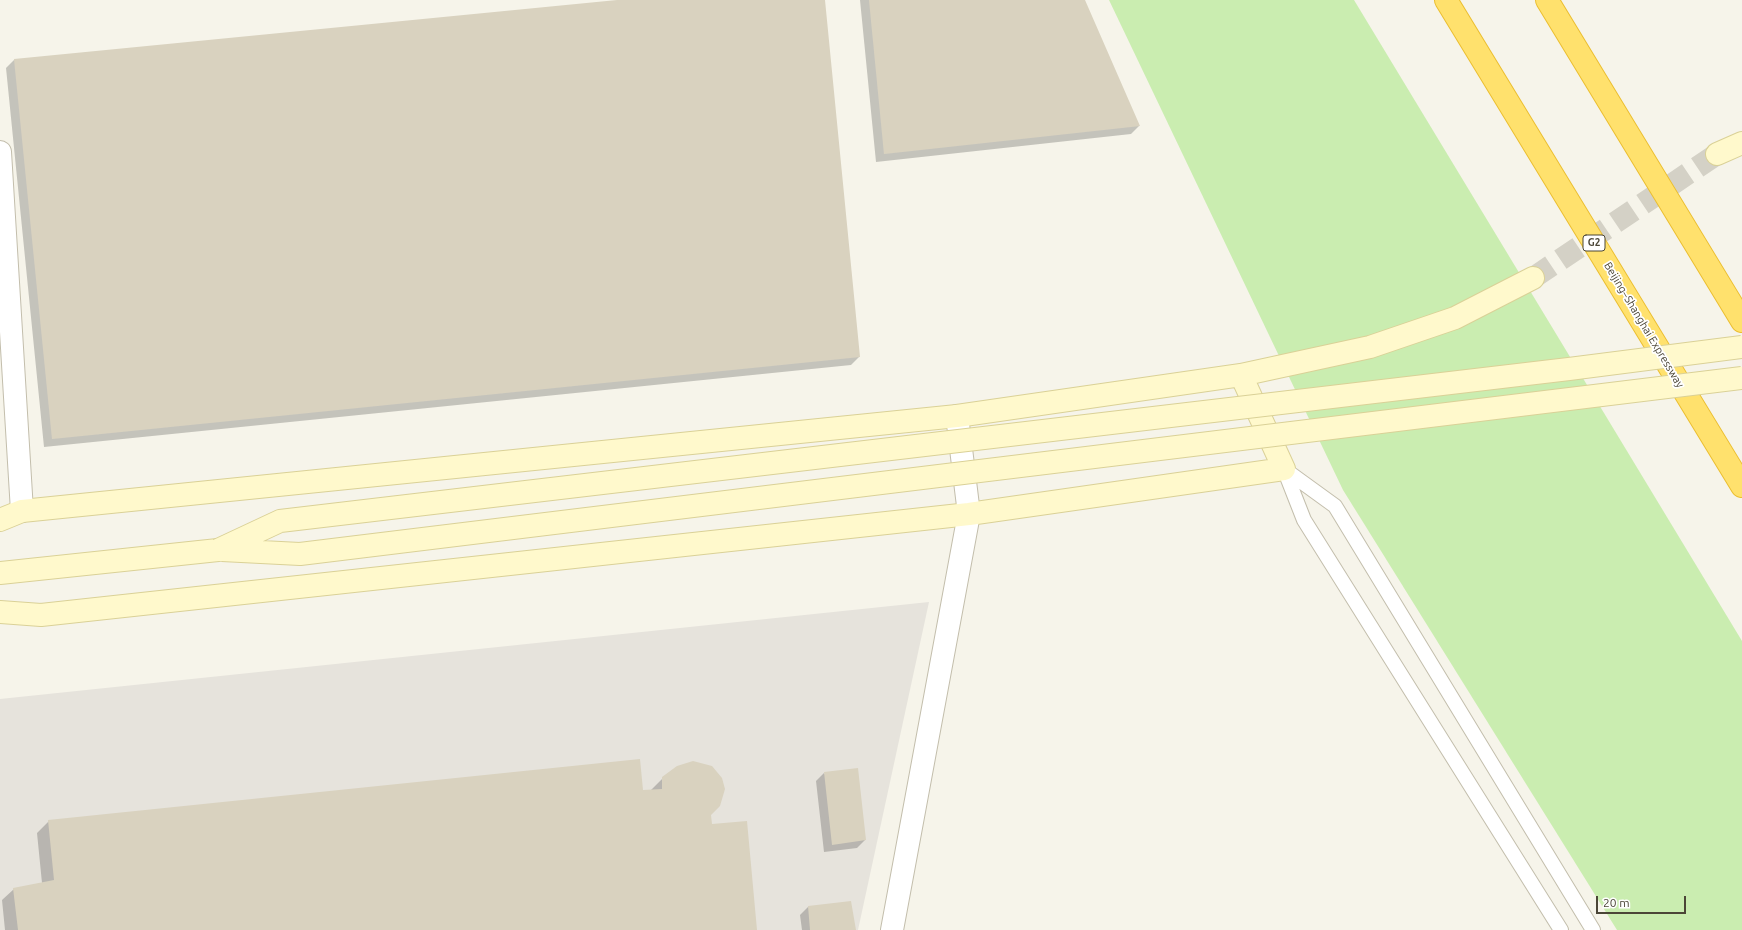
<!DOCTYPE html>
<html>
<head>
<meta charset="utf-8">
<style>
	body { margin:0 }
	#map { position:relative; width:1742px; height:930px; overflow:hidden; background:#f6f4ea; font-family:Ubuntu,sans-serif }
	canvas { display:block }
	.scale { position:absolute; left:1596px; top:896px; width:90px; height:18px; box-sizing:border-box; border:2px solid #4b4637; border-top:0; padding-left:5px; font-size:12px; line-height:14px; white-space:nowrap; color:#4b4637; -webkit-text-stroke:3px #fff; paint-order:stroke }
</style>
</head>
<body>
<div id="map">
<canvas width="1742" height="930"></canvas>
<div class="scale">20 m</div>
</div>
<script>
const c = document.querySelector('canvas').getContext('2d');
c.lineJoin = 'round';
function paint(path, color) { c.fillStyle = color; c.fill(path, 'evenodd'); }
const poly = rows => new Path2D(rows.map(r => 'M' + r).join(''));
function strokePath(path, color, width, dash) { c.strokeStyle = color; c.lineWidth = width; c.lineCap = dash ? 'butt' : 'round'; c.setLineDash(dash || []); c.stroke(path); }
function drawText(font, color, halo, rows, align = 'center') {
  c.font = font + ' Ubuntu,sans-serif'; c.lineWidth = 3.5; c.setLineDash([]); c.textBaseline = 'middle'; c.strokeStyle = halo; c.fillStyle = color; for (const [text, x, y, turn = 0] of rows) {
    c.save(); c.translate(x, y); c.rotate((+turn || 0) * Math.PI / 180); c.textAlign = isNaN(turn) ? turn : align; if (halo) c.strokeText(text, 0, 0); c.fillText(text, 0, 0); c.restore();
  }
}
const industrial = poly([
	[929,602,858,930,0,930,0,699]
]);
const green = poly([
	[1109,0,1354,0,1742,641,1742,930,1617,930,1343,490]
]);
const shadow = poly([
	[627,0,824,0,859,357,851,365,44,447,6,68,14,60],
	[860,0,1084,0,1139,126,1131,134,876,162],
	[824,773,865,840,857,848,824,852,816,781],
	[663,778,711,825,756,930,5,930,2,900,14,889,42,883,37,833,49,821,642,791,651,790],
	[850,902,855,930,802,930,800,915,808,907]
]);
const building = poly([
	[617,0,825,0,860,357,52,439,14,59],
	[869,0,1085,0,1140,126,884,154],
	[640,759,643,790,662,789,662,777,677,766,693,761,712,766,722,778,725,789,720,806,711,815,712,824,747,821,757,930,18,930,13,888,54,880,48,820],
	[858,768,866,840,832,845,824,772],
	[851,901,856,930,810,930,808,906]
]);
const secondaryTunnel = poly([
	[1533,278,1717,154]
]);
const lane = poly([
	[1284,469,1335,506,1593,930],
	[1284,469,1304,520,1561,930]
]);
const street = poly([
	[0,152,22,511],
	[892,930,969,514,957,416]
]);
const secondary = poly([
	[1717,154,1742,143],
	[0,520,22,511,957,416,1241,375,1370,347,1455,318,1533,278],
	[0,573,218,550],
	[0,612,41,615,969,514,1284,469,1241,375]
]);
const highway = poly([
	[1446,0,1742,486],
	[1547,0,1742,321]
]);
const secondaryBridge = poly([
	[218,550,280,521,1569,369,1742,347],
	[222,550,300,554,1742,378]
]);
const shields = [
	[1594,243,22]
];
const shieldNames = [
	["G2",1594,243]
];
const streetNames = [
	["Beijing–Shanghai Expressway",1644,325,59]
];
paint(industrial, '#e6e3dc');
paint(green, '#caedb0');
paint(shadow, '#0003');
paint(building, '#d9d2bf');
strokePath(secondaryTunnel, '#d4d1c6', 22, [22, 11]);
strokePath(lane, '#c3beac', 16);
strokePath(street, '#c3beac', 24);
strokePath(secondary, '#dad197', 24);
strokePath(highway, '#ebbe30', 24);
strokePath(lane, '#fff', 14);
strokePath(street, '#fff', 22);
strokePath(secondary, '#fff9cc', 22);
strokePath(highway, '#ffe16d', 22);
strokePath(secondaryBridge, '#dad197', 24, []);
strokePath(secondaryBridge, '#fff9cc', 22);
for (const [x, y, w] of shields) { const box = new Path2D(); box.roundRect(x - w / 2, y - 8, w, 16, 3); c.fillStyle = '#fff'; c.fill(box); strokePath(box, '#4b4637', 1); }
drawText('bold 10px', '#4b4637', null, shieldNames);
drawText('11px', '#4b4637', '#fff', streetNames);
</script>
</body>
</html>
